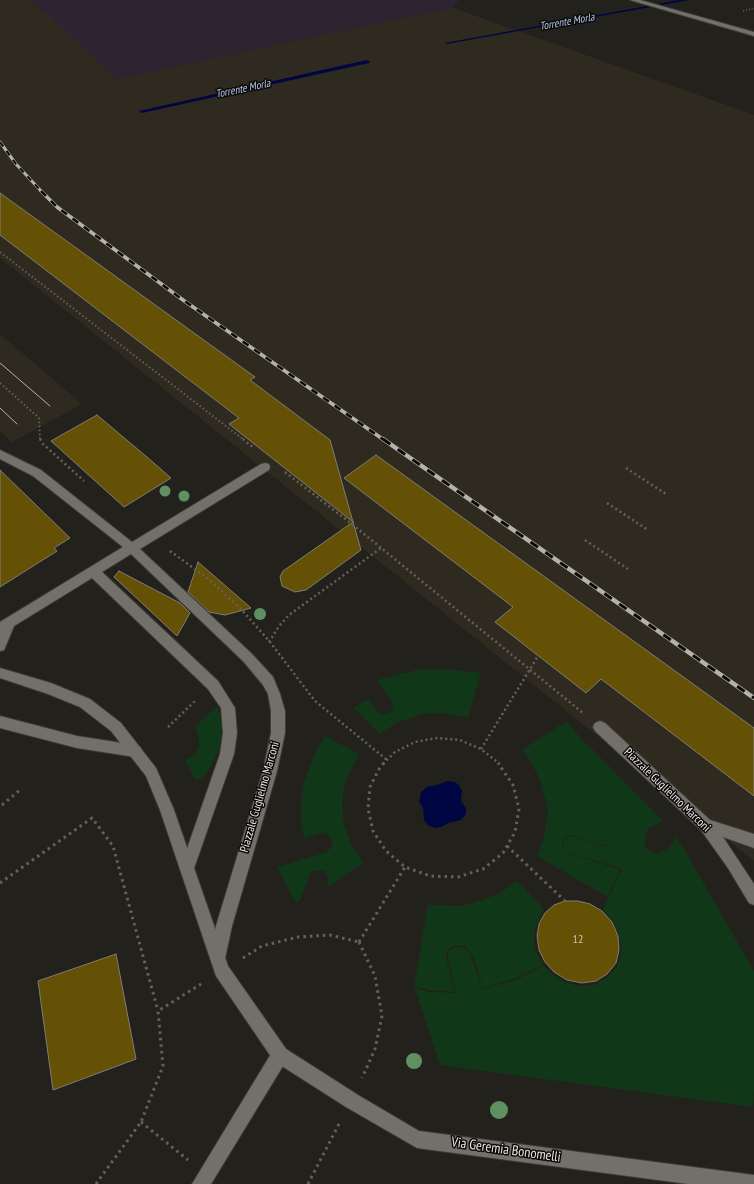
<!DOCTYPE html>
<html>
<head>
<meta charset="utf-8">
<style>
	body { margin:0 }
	canvas { display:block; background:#23211b }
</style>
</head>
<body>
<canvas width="754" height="1184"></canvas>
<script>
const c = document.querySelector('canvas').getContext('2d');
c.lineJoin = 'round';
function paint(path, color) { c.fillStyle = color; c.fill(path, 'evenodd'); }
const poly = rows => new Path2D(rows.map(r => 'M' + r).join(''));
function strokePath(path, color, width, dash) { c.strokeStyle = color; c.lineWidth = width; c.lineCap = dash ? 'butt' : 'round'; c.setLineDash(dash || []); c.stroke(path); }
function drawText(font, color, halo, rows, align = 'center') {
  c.font = font + ' "PT Sans Narrow",sans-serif'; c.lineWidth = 3; c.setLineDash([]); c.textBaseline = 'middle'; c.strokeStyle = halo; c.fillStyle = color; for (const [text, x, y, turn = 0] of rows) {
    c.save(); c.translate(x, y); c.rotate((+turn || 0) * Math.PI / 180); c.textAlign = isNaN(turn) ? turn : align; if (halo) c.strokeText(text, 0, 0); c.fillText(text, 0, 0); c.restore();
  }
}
const built = poly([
	[0,0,455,0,448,6,754,115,754,861,0,258],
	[0,334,82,404,12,442,0,431]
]);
const industrial = poly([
	[31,0,459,0,451,8,117,79]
]);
const green = poly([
	[421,669,445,669,481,673,468,717,439,713,423,714,396,723,380,734,354,708,369,699,377,712,383,714,390,713,393,709,393,703,377,680],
	[217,706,223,728,219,750,207,773,202,778,197,780,193,776,185,760,194,755,199,748,199,739,195,727],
	[567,721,585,744,589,746,663,821,648,828,644,844,648,850,656,854,667,850,677,837,754,971,754,1090,753,1107,440,1065,415,988,429,992,456,993,448,958,448,952,452,949,458,947,464,948,469,953,483,989,516,980,544,966,553,975,563,981,577,986,595,985,608,977,617,967,622,950,619,935,613,921,603,910,622,869,568,852,563,846,565,840,568,837,575,837,608,847,609,832,608,846,570,835,564,838,562,845,563,848,569,853,620,870,608,897,537,856,544,838,548,809,540,780,531,762,522,750],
	[325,736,359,754,350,771,344,787,342,804,344,824,351,844,363,863,331,885,327,885,328,878,325,871,317,870,311,872,300,901,296,903,277,867,327,852,333,845,331,837,326,834,321,833,304,838,301,821,301,801,304,782,314,755],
	[517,881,544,909,535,929,534,939,535,949,543,965,516,978,483,988,474,959,465,946,458,945,451,947,447,951,446,958,455,992,429,990,414,986,428,905,461,906,473,903,499,894]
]);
const water = poly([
	[448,781,455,782,459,785,462,791,461,801,466,808,466,814,461,820,449,823,441,827,436,828,429,826,424,820,423,808,419,802,421,792,427,787,440,784,444,782]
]);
const stream = poly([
	[679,0,689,0,447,44,445,43,679,0],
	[367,60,370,62,369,63,142,113,139,111,367,60]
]);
const building = poly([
	[0,193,255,377,250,380,330,440,353,522,229,424,239,418,0,235,0,193],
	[97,415,147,457,171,478,124,507,51,441,97,415],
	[376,455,754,728,754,796,601,679,586,693,495,622,513,607,344,478,376,455],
	[0,470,70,538,54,548,57,551,0,587,0,470],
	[353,522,361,550,306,590,295,592,282,586,280,577,283,571,353,522],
	[198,562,251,608,225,615,209,612,188,592,198,562],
	[119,571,180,603,190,613,177,636,114,577,119,571],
	[565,901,578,901,590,904,602,911,612,922,618,936,619,950,616,963,607,974,596,981,582,983,567,980,554,972,545,962,539,950,537,936,539,924,545,913,554,905,565,901],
	[116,954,136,1059,53,1090,38,981,116,954]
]);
const pathFar3 = poly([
	[743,11,754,8]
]);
const pathFar2 = poly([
	[0,252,244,440],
	[0,383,39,418,40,440]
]);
const pathFar1 = poly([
	[40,439,43,444,84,481],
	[243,439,254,448],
	[626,468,666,494],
	[285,472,353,525,583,713],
	[607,503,648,530],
	[585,540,628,569],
	[170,551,207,578,241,609,270,642,315,701,387,760],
	[269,642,279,626,289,615,381,548],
	[168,727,196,700],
	[481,749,538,656],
	[383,764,395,752,415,742,437,738,460,740,481,749,500,764]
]);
const path = poly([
	[384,763,380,767,370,787,368,809,373,831,386,851,405,867,430,876,458,877,483,869,503,853,515,832,519,809,513,785,498,763],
	[2,805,20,790],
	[507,846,565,901],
	[0,883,92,818,113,846,158,1011],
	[359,942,375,976,382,1016,375,1049,362,1078],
	[359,942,405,867],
	[243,958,262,946,298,937,330,935,359,942],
	[141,1122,188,1160],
	[96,1184,141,1122,163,1066,158,1011,201,984],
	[308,1184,340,1122]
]);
const service = poly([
	[0,450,41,470,132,542,261,464,265,463,269,464,270,467,269,470,140,549,252,654,273,677,280,694,285,711,285,733,277,771,232,926,224,963,218,965,212,963,210,957,216,926,263,771,271,733,271,711,268,694,263,685,244,662,131,554,102,572,218,681,235,708,237,733,234,754,192,874,187,876,182,874,180,869,220,754,223,733,221,708,208,689,92,578,14,626,4,650,0,651,0,622,123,547,33,476,0,459,0,450],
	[0,716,77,736,135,745,140,747,142,751,140,755,135,757,77,748,0,728,0,716],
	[600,721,605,723,710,820,754,834,754,848,723,837,754,884,754,905,749,903,728,868,701,830,595,731,593,727,595,723,600,721]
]);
const tertiary = poly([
	[630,0,640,0,754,32,754,36,630,0],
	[280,1047,286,1049,288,1055,286,1061,211,1184,192,1184,274,1049,280,1047]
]);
const secondary = poly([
	[0,668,51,683,90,699,121,723,156,768,174,810,228,966,286,1049,358,1095,419,1131,754,1175,754,1184,688,1184,417,1148,346,1107,274,1061,216,976,160,810,146,776,111,731,80,707,48,694,0,678,0,668]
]);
const tram = poly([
	[0,363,50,406],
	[0,408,17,424]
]);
const railFar2 = poly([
	[0,142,16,164,42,192]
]);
const railFar1 = poly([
	[41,191,57,207,183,300,384,440]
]);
const rail = poly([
	[383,439,754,698]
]);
const trees = [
	[165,491,5.5],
	[184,496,5.5],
	[260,614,6],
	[414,1061,8],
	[499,1110,9]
];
const farWaternames = [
	["Torrente Morla",567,22,-10],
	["Torrente Morla",243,89,-12]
];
const streetNames = [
	["Piazzale Guglielmo Marconi",667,790,44],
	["Piazzale Guglielmo Marconi",260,797,-74]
];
const nearNumbernames = [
	["12",578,940]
];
const nearStreetnames = [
	["Via Geremia Bonomelli",506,1150,8]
];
paint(built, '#2e2a1f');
paint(industrial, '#2e2331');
paint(green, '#113719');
paint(water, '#000641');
paint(stream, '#000641');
paint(building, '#645105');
strokePath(building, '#7f7c75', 1);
strokePath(service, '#3d3b37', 2);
strokePath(tertiary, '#3d3b37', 2);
strokePath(secondary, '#3d3b37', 2);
strokePath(pathFar3, '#63615b', 1.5, [1, 2]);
strokePath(pathFar2, '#63615b', 2, [1.5, 2.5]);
strokePath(pathFar1, '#63615b', 2.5, [2, 3]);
strokePath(path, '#63615b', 3, [2.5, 4]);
paint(service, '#727069');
paint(tertiary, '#727069');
paint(secondary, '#727069');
strokePath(tram, '#b4b2ad', 1);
strokePath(railFar2, '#b4b2ad', 3);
strokePath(railFar1, '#b4b2ad', 3.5);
strokePath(rail, '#b4b2ad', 4.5);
strokePath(railFar2, '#0b0a08', 2, [5.5]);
strokePath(railFar1, '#0b0a08', 2.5, [7]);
strokePath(rail, '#0b0a08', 3, [9]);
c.fillStyle = '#5e9062';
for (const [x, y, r] of trees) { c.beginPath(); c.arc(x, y, r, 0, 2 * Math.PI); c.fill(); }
drawText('italic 11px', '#b4c9ed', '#0b0a08', farWaternames);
drawText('12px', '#eae8e4', '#0b0a08', streetNames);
drawText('12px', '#c8c2ac', null, nearNumbernames);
drawText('14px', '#eae8e4', '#0b0a08', nearStreetnames);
</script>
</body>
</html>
